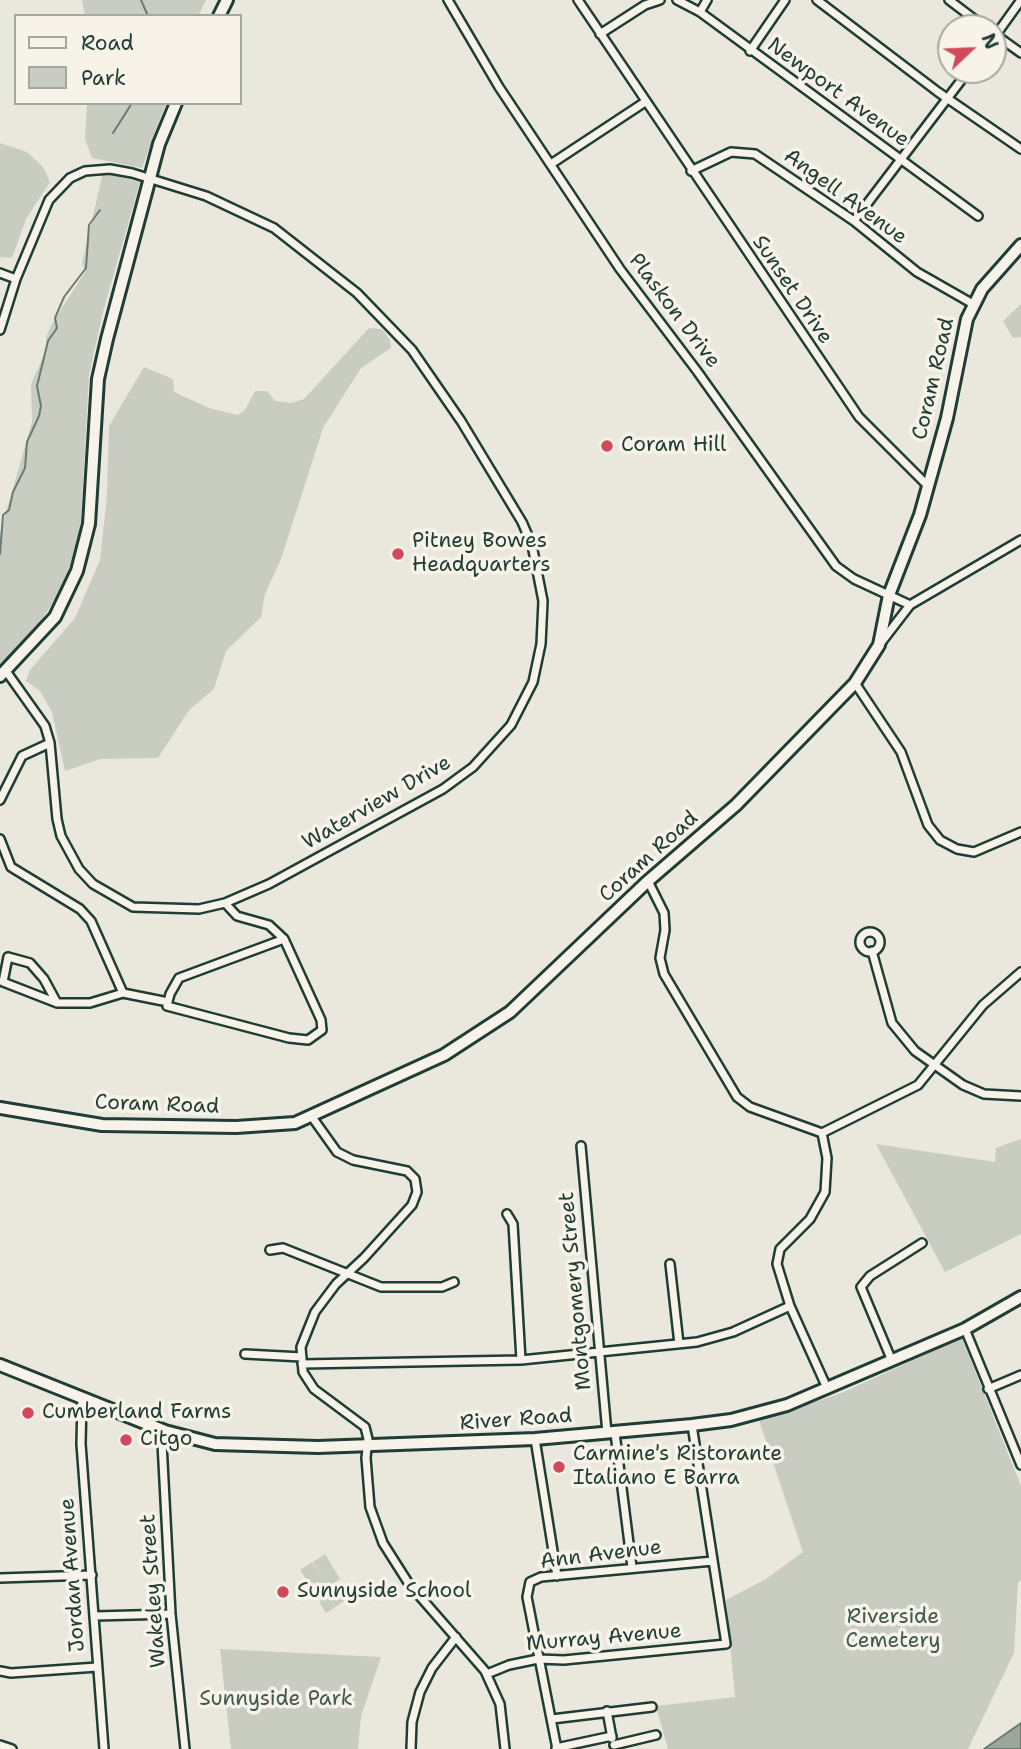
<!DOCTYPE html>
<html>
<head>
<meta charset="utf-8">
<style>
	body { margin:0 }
	#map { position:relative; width:1021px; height:1749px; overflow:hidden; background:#eae8dd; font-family:"Shantell Sans",sans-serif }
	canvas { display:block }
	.legend { position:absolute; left:14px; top:14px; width:228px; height:91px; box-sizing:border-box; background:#f7f3e8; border:2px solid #a1aaa0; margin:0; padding:9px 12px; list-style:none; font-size:21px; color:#1f3d34 }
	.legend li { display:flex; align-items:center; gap:14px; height:35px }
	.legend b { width:35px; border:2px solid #a1aaa0 }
	.north { position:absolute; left:937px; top:14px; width:70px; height:70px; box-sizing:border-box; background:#f7f3e8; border:2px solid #a1aaa0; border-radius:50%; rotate:67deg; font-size:19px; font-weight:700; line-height:28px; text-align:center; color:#1f3d34 }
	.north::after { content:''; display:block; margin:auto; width:24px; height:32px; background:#d1495b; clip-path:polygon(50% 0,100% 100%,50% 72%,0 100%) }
</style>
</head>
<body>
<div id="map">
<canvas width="1021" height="1749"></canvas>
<ul class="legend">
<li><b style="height:9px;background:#f7f3e8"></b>Road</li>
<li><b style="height:19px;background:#c8ccc1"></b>Park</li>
</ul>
<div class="north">N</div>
</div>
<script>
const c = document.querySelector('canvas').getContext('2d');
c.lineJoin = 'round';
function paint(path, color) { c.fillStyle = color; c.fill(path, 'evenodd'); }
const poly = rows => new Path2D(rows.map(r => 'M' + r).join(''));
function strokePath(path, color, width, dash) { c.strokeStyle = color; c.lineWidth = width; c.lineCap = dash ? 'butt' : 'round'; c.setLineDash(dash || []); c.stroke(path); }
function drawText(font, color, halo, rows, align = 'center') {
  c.font = font + ' "Shantell Sans",sans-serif'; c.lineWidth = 7; c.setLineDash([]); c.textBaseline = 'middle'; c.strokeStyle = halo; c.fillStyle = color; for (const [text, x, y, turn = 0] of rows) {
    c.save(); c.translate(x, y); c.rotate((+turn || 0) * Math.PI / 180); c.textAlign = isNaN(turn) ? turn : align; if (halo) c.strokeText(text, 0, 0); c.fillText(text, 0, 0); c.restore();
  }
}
const green = poly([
	[82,0,206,0,198,16,85,16],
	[87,103,166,103,142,168,92,158,85,139],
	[0,143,27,152,43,167,50,182,26,219,12,258,0,257],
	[103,173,140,182,103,312,89,375,80,537,61,591,29,638,0,666,0,533,32,422,31,384,46,351,46,337,53,322,85,272,82,263],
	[1021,304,1021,337,1013,338,1003,321],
	[369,328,382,329,390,340,391,348,361,368,323,428,281,559,265,594,261,617,226,651,214,689,189,710,158,758,100,759,65,771,52,712,40,691,26,681,30,670,75,618,100,560,107,496,109,426,144,367,173,379,174,392,209,408,238,415,245,410,255,391,267,391,275,401,291,403,304,399],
	[1021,1139,1021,1234,945,1272,876,1144,995,1162,996,1148],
	[962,1338,1021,1486,1021,1580,1018,1582,1014,1653,968,1749,668,1749,656,1706,735,1697,726,1600,766,1579,803,1552,759,1420,839,1394],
	[325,1554,340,1579,316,1595,300,1570,312,1562,325,1582,313,1562],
	[340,1583,349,1598,326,1613,320,1604,321,1597],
	[220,1649,381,1657,361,1716,358,1749,231,1749]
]);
const water = poly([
	[1021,1723,1021,1749,984,1749,1021,1723]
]);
const stream = poly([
	[141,0,148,16],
	[113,133,132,103],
	[0,554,3,515,9,510,13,492,25,468,27,442,39,416,41,406,37,386,48,341,57,328,55,318,64,297,86,268,89,225,100,210]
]);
const street = poly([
	[448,0,499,87,620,269,697,371,836,566,854,579,910,605],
	[578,0,859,417,927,485],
	[677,0,700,12,978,216],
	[817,0,938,92,1021,149],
	[949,0,986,28],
	[700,12,707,0],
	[993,33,1021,53],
	[600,34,645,5,660,0],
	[993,39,1021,0],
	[750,51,785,0],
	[551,164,645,102],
	[691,171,731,152,755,154,854,221,917,272,973,304],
	[854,221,969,70],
	[0,273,16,279],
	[0,330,16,279,49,200,70,178,85,171,110,169,132,173,206,196,274,228,357,293,412,350,461,421,522,522,532,545,543,601,541,644,533,682,511,725,473,767,443,789,269,884,225,903,199,909,133,907,93,884,79,869,61,836,57,819,50,743,45,726,6,671],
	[880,644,910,605,1021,540],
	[855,683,901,752,928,825,940,840,957,849,974,852,1021,832],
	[0,800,22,756,50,743],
	[0,839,11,867,80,909,91,921,123,993],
	[648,881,664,913,665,930,660,958,664,974,737,1097,750,1107,822,1133,827,1158,825,1192,810,1219,780,1249,777,1264,790,1306,827,1388],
	[225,903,237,916,269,925,284,939,321,1020,322,1030,308,1040,289,1038,167,1006,170,994,179,978,284,939],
	'860 942a10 10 0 1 1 20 0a10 10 0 1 1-20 0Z',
	[872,951,892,1023,915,1051,963,1085,984,1094,1021,1096],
	[8,957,30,963,44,979,57,1003,3,982,8,957],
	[57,1003,90,1003,123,993,168,1002],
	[312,1117,337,1152,353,1160,407,1171,415,1179,417,1192,412,1205,364,1258,336,1284,315,1312,301,1347,303,1372,314,1389,365,1427,368,1439,366,1458,370,1507,383,1543,409,1584,485,1671,500,1704,505,1749],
	[822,1133,918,1085,983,1005,1021,972],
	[581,1146,607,1433],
	[507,1214,513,1224,521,1360],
	[270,1250,283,1248,381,1287,442,1287,454,1282],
	[670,1264,679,1344],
	[965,1329,1021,1465],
	[245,1354,302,1357],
	[892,1361,861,1287,870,1276,922,1243],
	[302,1364,521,1360,697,1342,733,1332,790,1306],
	[988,1389,1021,1375],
	[82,1398,81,1444,104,1749],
	[165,1431,162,1443,171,1614,185,1749],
	[615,1433,632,1567],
	[535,1439,557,1576],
	[0,1578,92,1575],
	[95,1616,171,1614],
	[0,1671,11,1673,97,1667],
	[487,1674,509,1665,538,1659,564,1660,726,1644,692,1425],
	[607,1711,612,1738],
	[552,1719,652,1707],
	[0,1745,12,1749],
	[614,1745,656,1735],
	[556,1748,612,1736],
	[411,1749,412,1722,420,1692,432,1668,456,1637],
	[557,1749,527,1597,530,1582,541,1577,713,1561]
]);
const secondary = poly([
	[219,16,227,0],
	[0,676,55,617,77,571,89,524,98,379,107,339,159,144,176,103],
	[0,1108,102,1125,236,1127,295,1123,444,1055,510,1012,648,881,736,805,855,683,879,645,889,595,920,515,947,418,967,319,982,289,1021,245],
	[0,1365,165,1431,215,1444,318,1447,535,1439,692,1425,731,1420,787,1405,965,1329,1021,1297]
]);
const markers = [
	[607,446,7,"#d1495b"],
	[398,554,7,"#d1495b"],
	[28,1413,7,"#d1495b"],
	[126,1440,7,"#d1495b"],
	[559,1467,7,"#d1495b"],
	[283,1592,7,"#d1495b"]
];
const streetNames = [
	["Newport Avenue",838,93,36],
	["Angell Avenue",845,197,36],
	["Sunset Drive",792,290,56],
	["Plaskon Drive",674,311,53],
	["Coram Road",934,379,-77],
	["Waterview Drive",377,803,-30],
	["Coram Road",649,857,-42],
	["Coram Road",157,1105,2],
	["Montgomery Street",576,1291,-95],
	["River Road",516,1420,-4],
	["Ann Avenue",601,1555,-7],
	["Jordan Avenue",73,1575,-94],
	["Wakeley Street",154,1591,-94],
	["Murray Avenue",604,1638,-5]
];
const poiNames = [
	["Coram Hill",621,446],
	["Pitney Bowes",412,542],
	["Headquarters",412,566],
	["Cumberland Farms",42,1413],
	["Citgo",140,1440],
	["Carmine's Ristorante",573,1455],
	["Italiano E Barra",573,1479],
	["Sunnyside School",297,1592]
];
const parkNames = [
	["Riverside",893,1618],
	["Cemetery",893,1642],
	["Sunnyside Park",276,1700]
];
paint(green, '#c8ccc1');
paint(water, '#9ca69c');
strokePath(water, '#6a7c72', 2);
strokePath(stream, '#6a7c72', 2);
strokePath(street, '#1f3d34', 12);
strokePath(secondary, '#1f3d34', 16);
strokePath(street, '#f7f3e8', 7);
strokePath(secondary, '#f7f3e8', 10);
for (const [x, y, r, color] of markers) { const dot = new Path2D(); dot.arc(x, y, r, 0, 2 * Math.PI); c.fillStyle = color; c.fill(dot); strokePath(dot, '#f7f3e8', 2.5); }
drawText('21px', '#1f3d34', '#f7f3e8', streetNames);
drawText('21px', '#1f3d34', '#f7f3e8', poiNames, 'left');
drawText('21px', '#415a50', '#f7f3e8', parkNames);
</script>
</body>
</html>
